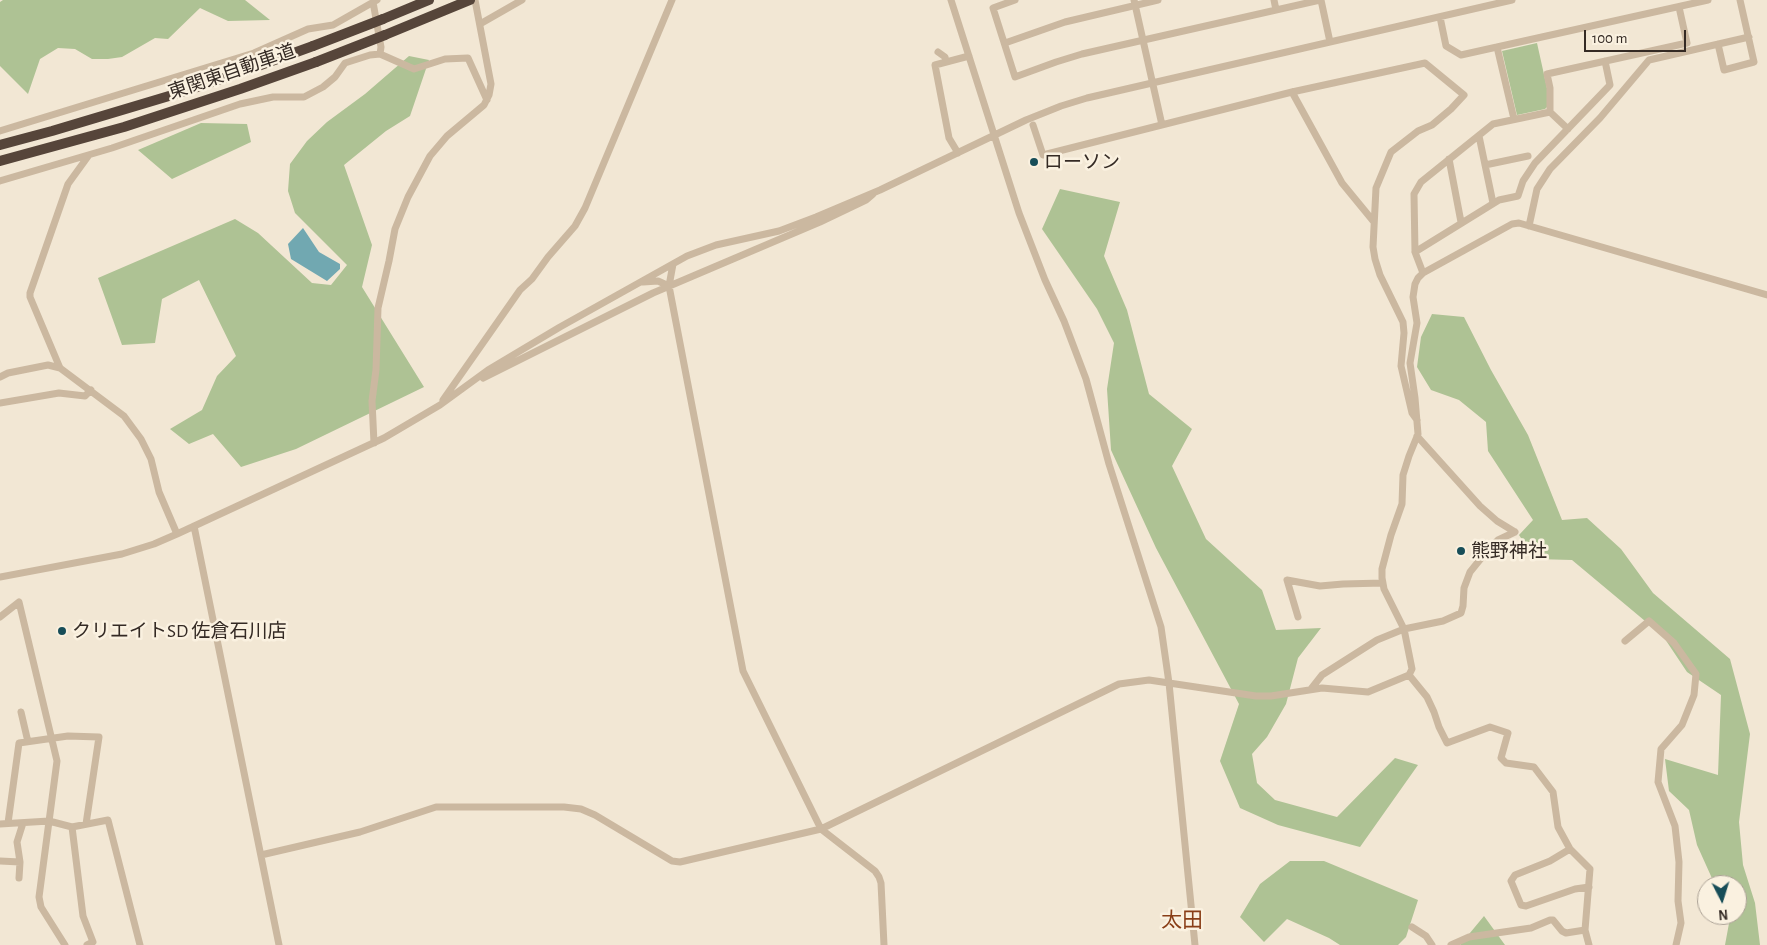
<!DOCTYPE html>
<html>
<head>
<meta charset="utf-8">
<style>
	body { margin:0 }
	#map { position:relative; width:1767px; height:945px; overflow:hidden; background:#f2e7d4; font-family:"Alegreya Sans",sans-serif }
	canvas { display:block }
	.north { position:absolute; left:1697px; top:875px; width:50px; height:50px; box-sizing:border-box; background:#faf1e0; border:1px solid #aba195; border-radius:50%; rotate:175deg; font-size:14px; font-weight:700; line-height:20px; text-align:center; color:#342a24 }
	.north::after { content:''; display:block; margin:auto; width:18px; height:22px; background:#174d58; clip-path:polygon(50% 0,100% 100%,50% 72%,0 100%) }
	.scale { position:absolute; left:1584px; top:30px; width:102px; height:22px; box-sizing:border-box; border:2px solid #342a24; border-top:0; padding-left:6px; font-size:15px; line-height:18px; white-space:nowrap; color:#342a24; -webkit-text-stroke:4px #faf1e0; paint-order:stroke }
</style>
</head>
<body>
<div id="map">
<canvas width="1767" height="945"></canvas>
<div class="north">N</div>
<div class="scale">100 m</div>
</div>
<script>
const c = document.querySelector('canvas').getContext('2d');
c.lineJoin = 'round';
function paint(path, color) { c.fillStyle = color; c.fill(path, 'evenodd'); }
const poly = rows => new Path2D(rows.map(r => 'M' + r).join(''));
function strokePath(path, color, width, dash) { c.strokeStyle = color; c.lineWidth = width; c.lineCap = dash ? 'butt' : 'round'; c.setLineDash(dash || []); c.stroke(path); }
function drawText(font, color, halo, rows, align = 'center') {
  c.font = font + ' "Alegreya Sans","Noto Sans JP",sans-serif'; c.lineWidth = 5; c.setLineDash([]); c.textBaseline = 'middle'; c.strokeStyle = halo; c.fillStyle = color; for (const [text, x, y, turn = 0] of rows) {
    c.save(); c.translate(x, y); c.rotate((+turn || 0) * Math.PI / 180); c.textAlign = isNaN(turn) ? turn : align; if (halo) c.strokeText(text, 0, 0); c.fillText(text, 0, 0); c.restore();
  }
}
const green = poly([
	[3,0,245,0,270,20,228,21,200,8,168,39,155,38,122,57,108,59,92,59,75,49,58,48,40,59,28,94,0,66,0,2],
	[1537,43,1547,88,1547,107,1545,109,1517,115,1502,51],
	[409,56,429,60,410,116,386,131,344,165,372,245,362,287,424,387,296,449,241,467,213,434,189,444,170,429,202,410,217,376,236,356,199,280,162,299,155,343,122,345,98,278,235,219,258,233,312,283,331,285,347,265,295,213,288,191,290,164,307,141,327,122,365,94],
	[201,123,247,124,251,142,172,179,138,150],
	[1060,189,1120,202,1104,256,1127,310,1149,394,1192,429,1172,466,1206,539,1262,590,1276,630,1321,628,1298,658,1286,704,1267,737,1252,754,1257,783,1275,800,1337,817,1395,758,1418,765,1360,847,1278,825,1240,808,1220,761,1239,704,1156,548,1111,450,1107,389,1114,343,1097,309,1042,229],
	[1432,314,1464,317,1491,370,1528,435,1562,520,1587,518,1621,549,1653,593,1730,659,1750,734,1739,822,1743,865,1755,903,1760,945,1725,945,1730,918,1728,915,1737,915,1737,885,1715,885,1697,845,1689,810,1669,791,1665,759,1718,775,1721,695,1687,672,1663,636,1572,560,1535,559,1519,535,1533,520,1488,451,1486,422,1459,400,1431,390,1417,367,1421,337],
	[1290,861,1324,861,1418,900,1406,937,1398,945,1340,945,1329,938,1287,919,1264,942,1240,917,1260,884],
	[1484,916,1505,945,1460,945]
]);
const water = poly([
	[303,228,319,252,340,264,340,269,327,281,291,259,288,244]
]);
const minor = poly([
	[951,0,1019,213,1045,280,1064,321,1086,379,1109,464,1161,627,1169,683,1195,945],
	[1015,0,993,8,1015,77,1056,62,1082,54,1320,0],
	[1134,0,1162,125],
	[1274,0,1276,10],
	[1321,0,1330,42],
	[373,2,381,47,380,54],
	[1440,17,1446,46,1461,55,1708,0],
	[480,24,522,0],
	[1005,43,1065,22,1158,0],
	[1718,44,1724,70,1754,62,1740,0],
	[1497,47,1514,119],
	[938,52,945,57,946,62],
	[1292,92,1342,183,1374,222],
	[1550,112,1568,129],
	[1033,125,1043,155,1292,92,1425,63,1464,95,1451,109,1432,125,1418,131,1391,152,1376,188,1373,247,1375,259,1380,275,1403,322,1404,333,1401,366,1412,413,1417,420],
	[0,131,254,53,308,29,333,25,377,0],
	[1479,136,1493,203],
	[958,153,949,138,935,65,969,56],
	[89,155,68,184,30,293,30,297,60,368,124,416,141,439,151,459,159,492,177,534],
	[1449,159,1461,222],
	[1485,165,1528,156],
	[0,181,112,148,240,104,273,97,304,97,323,87,335,77,345,63,370,55,380,54,414,69,445,59,468,58,487,100],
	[1529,226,1537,189,1550,169,1600,118,1649,60,1749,37],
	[1415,252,1499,200,1518,196,1523,181,1535,163,1610,85,1605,61],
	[673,264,669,286,743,671,821,829,875,871,879,877,881,883,884,945],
	[1423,273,1415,252,1414,194,1421,182,1493,124,1550,112,1550,88,1547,74,1687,43,1679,7],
	[643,282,658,281,669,286],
	[0,377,8,373,48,365,60,368],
	[483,378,653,293,820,222,866,200,873,194],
	[443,400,520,290,532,279,548,257,575,226,585,208,672,0],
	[0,403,59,393,85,396,91,390],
	[1417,436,1480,506,1497,521,1515,532],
	[374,443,372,401,376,370,378,308,389,261,395,229,408,197,430,156,447,136,484,105,489,95,491,84,475,0],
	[194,526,279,945],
	[0,577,122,554,154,544,177,534,384,438,440,405,488,370,560,327,687,256,716,245,779,231,816,217,880,190,1026,120,1061,106,1087,98,1512,0],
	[0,617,19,602,57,761,39,897,41,907,65,945],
	[1298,617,1287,580,1320,586,1343,584,1383,583],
	[1625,641,1649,621,1674,643,1696,674,1694,695,1682,725,1661,749,1658,782,1675,826,1679,862,1678,901,1681,923,1676,945],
	[1409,675,1412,669,1404,629,1384,589,1382,578,1382,569,1391,535,1402,504,1403,475,1409,456,1418,434,1415,398,1410,363,1417,323,1413,297,1415,284,1418,278,1423,273,1512,224,1519,223,1767,295],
	[1311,689,1322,675,1377,640,1404,629,1443,621,1461,613,1463,606,1464,588,1470,572,1487,551,1498,540,1515,532],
	[21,712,28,742],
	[8,823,19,743,68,736,99,737,86,824],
	[0,824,49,821,72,827,108,820,140,945],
	[72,827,83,916,93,942,87,945],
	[1570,849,1550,861,1515,875,1511,881,1521,905,1526,906,1575,889,1589,887],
	[261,855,360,832,436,807,564,807,581,809,595,815,672,861,680,862,821,829,1119,684,1149,680,1256,696,1271,696,1322,688,1368,692,1409,675,1427,697,1434,712,1439,727,1447,743,1490,727,1508,733,1501,758,1506,763,1534,767,1553,792,1558,827,1570,849,1590,869,1585,930,1589,945],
	[0,861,20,862],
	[19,878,20,862,17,842,23,823],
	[1412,927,1426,936,1432,945],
	[1451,945,1469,937,1531,928,1550,920,1553,920,1562,931,1566,933,1585,930]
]);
const highway = poly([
	[383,19,429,0],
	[385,35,470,0],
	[0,145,52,131,179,93,236,74,313,46],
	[0,161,124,127,240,89,316,62]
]);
const highwayBridge = poly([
	[313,46,383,19],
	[316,62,385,35]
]);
const markers = [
	[1034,162,5,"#174d58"],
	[1461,551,5,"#174d58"],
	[62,631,5,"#174d58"]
];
const streetNames = [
	["東関東自動車道",232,72,-19]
];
const poiNames = [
	["ローソン",1044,162],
	["熊野神社",1471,551],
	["クリエイトSD 佐倉石川店",72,631]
];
const quarterNames = [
	["太田",1182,921]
];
paint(green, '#aec294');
paint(water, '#71a8b1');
strokePath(minor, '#cbb8a0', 7);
strokePath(highway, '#56453a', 10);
strokePath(highwayBridge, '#56453a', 10);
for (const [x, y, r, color] of markers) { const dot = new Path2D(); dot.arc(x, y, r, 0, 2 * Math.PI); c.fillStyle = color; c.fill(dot); strokePath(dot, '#faf1e0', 2); }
drawText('19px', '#342a24', '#faf1e0', streetNames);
drawText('19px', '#342a24', '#faf1e0', poiNames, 'left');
drawText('21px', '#893e17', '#faf1e0', quarterNames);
</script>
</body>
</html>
